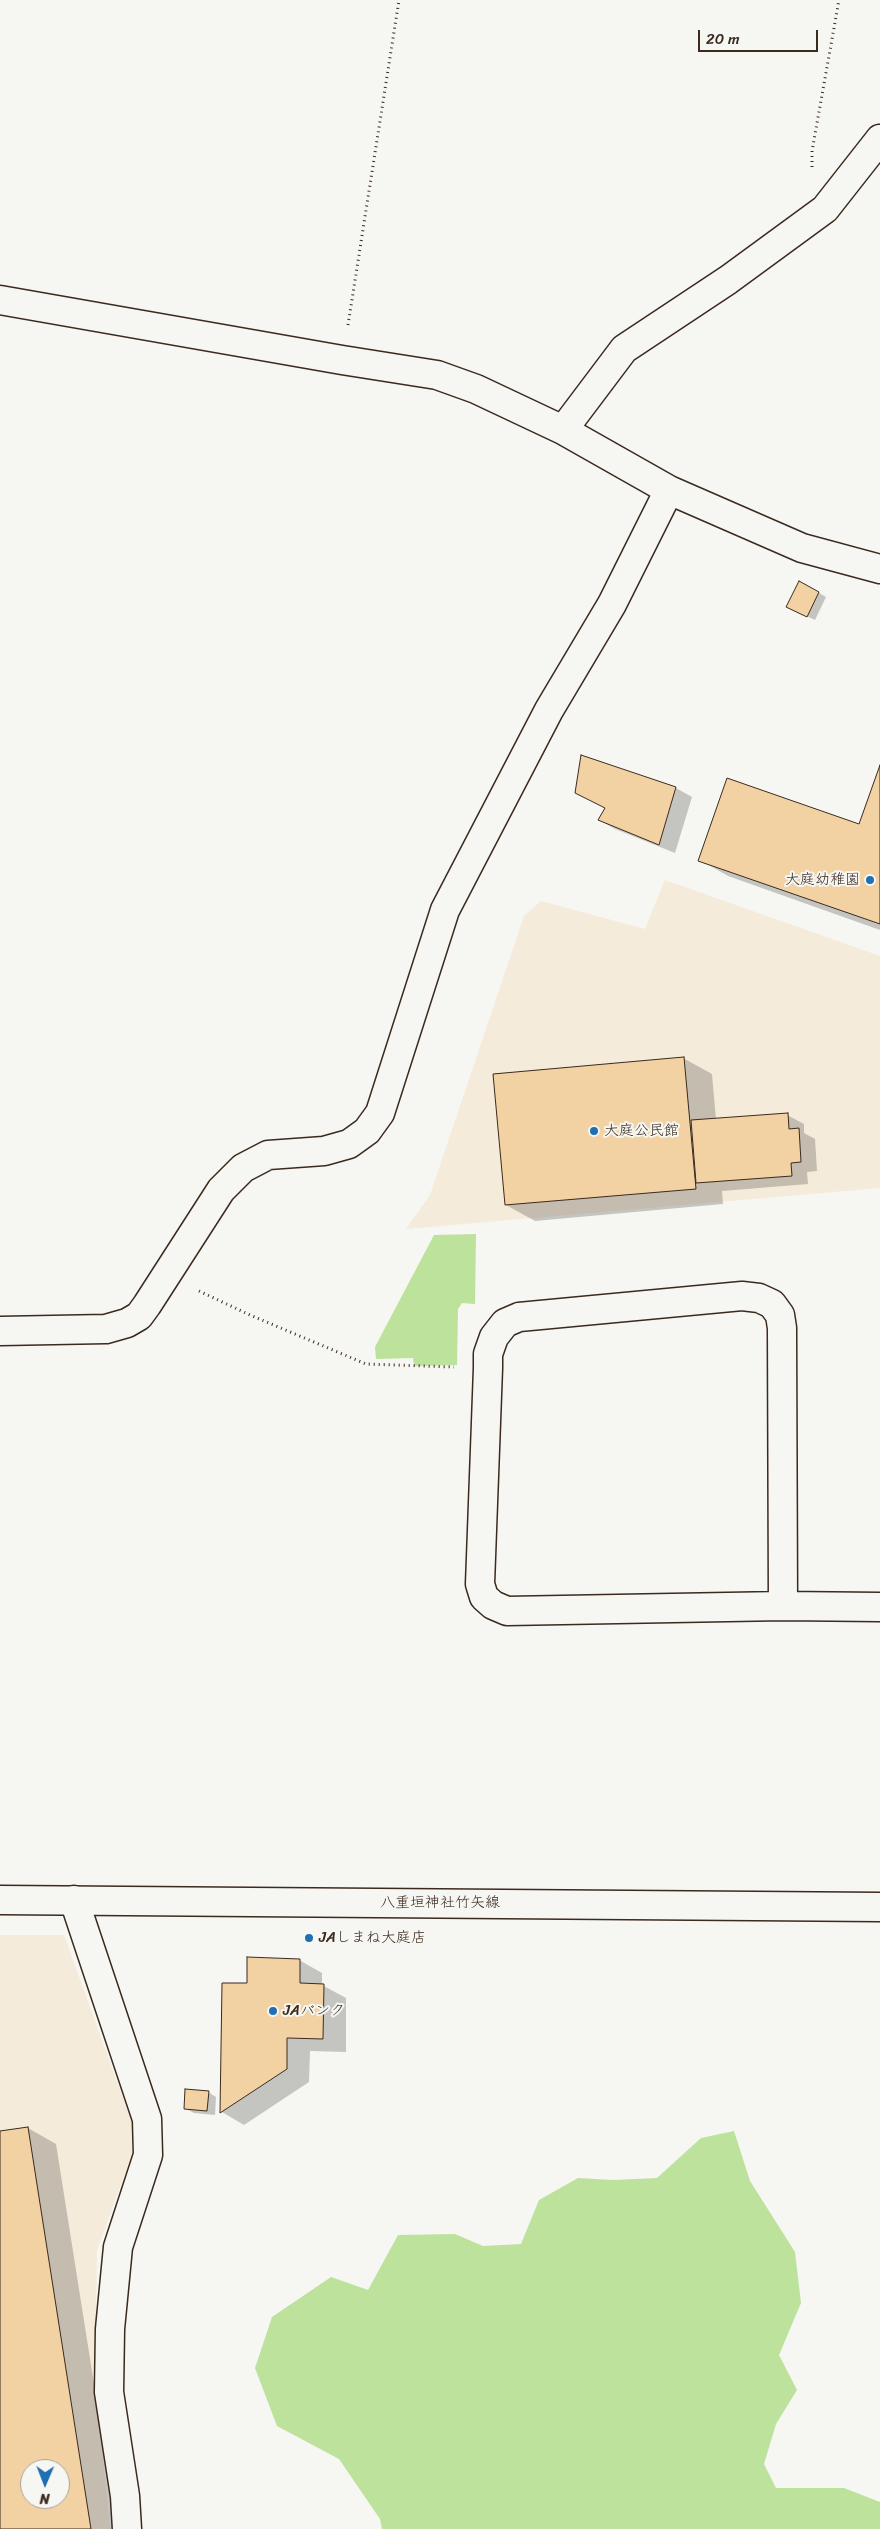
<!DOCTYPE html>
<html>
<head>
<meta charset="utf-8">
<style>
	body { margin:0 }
	#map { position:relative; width:880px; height:2529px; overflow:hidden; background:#f6f6f2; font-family:Sriracha,sans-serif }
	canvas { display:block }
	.north { position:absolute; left:20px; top:2459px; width:50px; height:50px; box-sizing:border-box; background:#f6f6f2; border:1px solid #aba49d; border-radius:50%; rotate:181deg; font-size:14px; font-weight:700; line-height:20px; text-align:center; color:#3b2a1e }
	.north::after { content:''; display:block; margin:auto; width:18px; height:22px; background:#1f6fb2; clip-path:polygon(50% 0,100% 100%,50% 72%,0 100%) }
	.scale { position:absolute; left:698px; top:30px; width:120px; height:22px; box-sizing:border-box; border:2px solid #3b2a1e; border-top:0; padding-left:6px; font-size:15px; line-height:18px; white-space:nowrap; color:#3b2a1e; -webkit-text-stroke:4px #f6f6f2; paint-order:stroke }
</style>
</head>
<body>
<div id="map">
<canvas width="880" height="2529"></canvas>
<div class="north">N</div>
<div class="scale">20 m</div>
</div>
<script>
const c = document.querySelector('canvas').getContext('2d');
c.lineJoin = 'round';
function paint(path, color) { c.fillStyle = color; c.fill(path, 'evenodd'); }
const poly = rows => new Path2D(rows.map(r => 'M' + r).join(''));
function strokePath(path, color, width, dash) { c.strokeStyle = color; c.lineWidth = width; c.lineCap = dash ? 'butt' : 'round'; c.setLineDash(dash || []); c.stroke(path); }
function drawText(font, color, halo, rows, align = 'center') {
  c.font = font + ' Sriracha,"Klee One",sans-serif'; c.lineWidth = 4; c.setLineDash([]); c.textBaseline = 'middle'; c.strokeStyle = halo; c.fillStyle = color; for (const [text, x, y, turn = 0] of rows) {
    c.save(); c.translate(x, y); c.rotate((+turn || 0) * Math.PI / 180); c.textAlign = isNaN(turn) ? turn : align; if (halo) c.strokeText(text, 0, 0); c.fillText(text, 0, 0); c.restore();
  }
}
const built = poly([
	[665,880,880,956,880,1188,406,1229,430,1195,524,916,541,901,645,929],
	[0,1935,64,1935,132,2123,132,2153,97,2251,95,2378,110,2529,0,2529],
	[30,2469,60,2469,60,2499,30,2499]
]);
const green = poly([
	[476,1234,475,1304,462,1303,458,1309,457,1365,414,1366,413,1358,376,1359,375,1347,434,1235],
	[734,2131,750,2181,795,2252,801,2303,779,2355,797,2390,776,2424,764,2464,776,2488,844,2488,880,2502,880,2529,382,2529,380,2519,339,2459,277,2426,255,2368,272,2317,331,2277,368,2290,398,2235,455,2234,483,2246,521,2244,539,2200,578,2178,613,2180,657,2178,701,2138]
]);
const shadow = poly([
	[819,593,826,597,815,620,796,611],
	[582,757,676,788,692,797,675,853,615,829,599,820,606,808],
	[880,769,880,930,728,876,700,860,860,826],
	[683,1058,712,1074,716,1120,787,1115,804,1124,804,1133,815,1139,817,1171,807,1172,808,1184,722,1191,723,1204,535,1221,506,1205],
	[299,1960,322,1973,322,1985,346,1998,346,2052,310,2051,309,2082,244,2125,222,2112,223,1984,248,1984],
	[208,2092,216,2097,215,2115,194,2113,186,2109],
	[28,2128,56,2144,117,2529,0,2529,0,2132],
	[30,2469,60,2469,60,2499,30,2499]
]);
const building = poly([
	[799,581,819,592,807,617,786,607,799,581],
	[581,755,676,787,659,845,598,820,605,808,575,793,581,755],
	[880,765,880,924,698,861,727,778,859,824,880,765],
	[684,1057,696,1189,505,1205,493,1074,684,1057],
	[788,1113,789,1129,799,1128,801,1162,791,1163,792,1176,696,1183,691,1120,788,1113],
	[247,1957,300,1959,300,1983,324,1984,323,2039,287,2038,287,2069,220,2113,222,1983,247,1983,247,1957],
	[185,2089,209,2091,207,2111,184,2109,185,2089],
	[28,2127,91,2529,0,2529,0,2131,28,2127],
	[30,2469,60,2469,60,2499,30,2499,30,2469]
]);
const path = poly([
	[812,167,812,151,839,0],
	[348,325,399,0],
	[199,1291,250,1315,366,1364,454,1367]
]);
const street = poly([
	[0,300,342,360,437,375,476,389,563,430,669,490,802,548,880,569],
	[563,430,624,349,728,280,825,209,880,139],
	[0,1331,106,1329,127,1323,139,1316,147,1305,221,1190,243,1168,268,1155,324,1151,349,1144,367,1131,380,1113,445,910,549,710,612,604,669,490],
	[783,1606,782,1328,780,1315,772,1304,759,1298,742,1296,519,1317,505,1323,494,1337,488,1354,488,1368,480,1584,484,1597,493,1605,507,1611,783,1606,880,1607],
	[74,1900,147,2119,148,2155,118,2247,110,2329,109,2392,125,2496,127,2529]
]);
const secondary = poly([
	[0,1900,880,1907]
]);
const markers = [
	[870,880,5,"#1f6fb2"],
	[594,1131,5,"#1f6fb2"],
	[309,1938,5,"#1f6fb2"],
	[273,2011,5,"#1f6fb2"]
];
const poiNames = [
	["大庭幼稚園",860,880,"right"],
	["大庭公民館",604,1131],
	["JAしまね大庭店",319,1938],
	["JAバンク",283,2011]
];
const streetNames = [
	["八重垣神社竹矢線",440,1903]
];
paint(built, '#f5ebda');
paint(green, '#bde29c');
paint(shadow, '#0003');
paint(building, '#f2d1a3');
strokePath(building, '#3b2a1e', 1);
strokePath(street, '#3b2a1e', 31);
strokePath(secondary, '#3b2a1e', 31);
strokePath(path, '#3b2a1e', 3, [1, 4]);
strokePath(street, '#f6f6f2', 28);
strokePath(secondary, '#f6f6f2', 28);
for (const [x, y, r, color] of markers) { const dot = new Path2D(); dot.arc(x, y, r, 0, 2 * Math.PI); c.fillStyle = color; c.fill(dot); strokePath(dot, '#f6f6f2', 2); }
drawText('15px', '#3b2a1e', '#f6f6f2', poiNames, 'left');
drawText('15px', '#3b2a1e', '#f6f6f2', streetNames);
</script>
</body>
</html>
